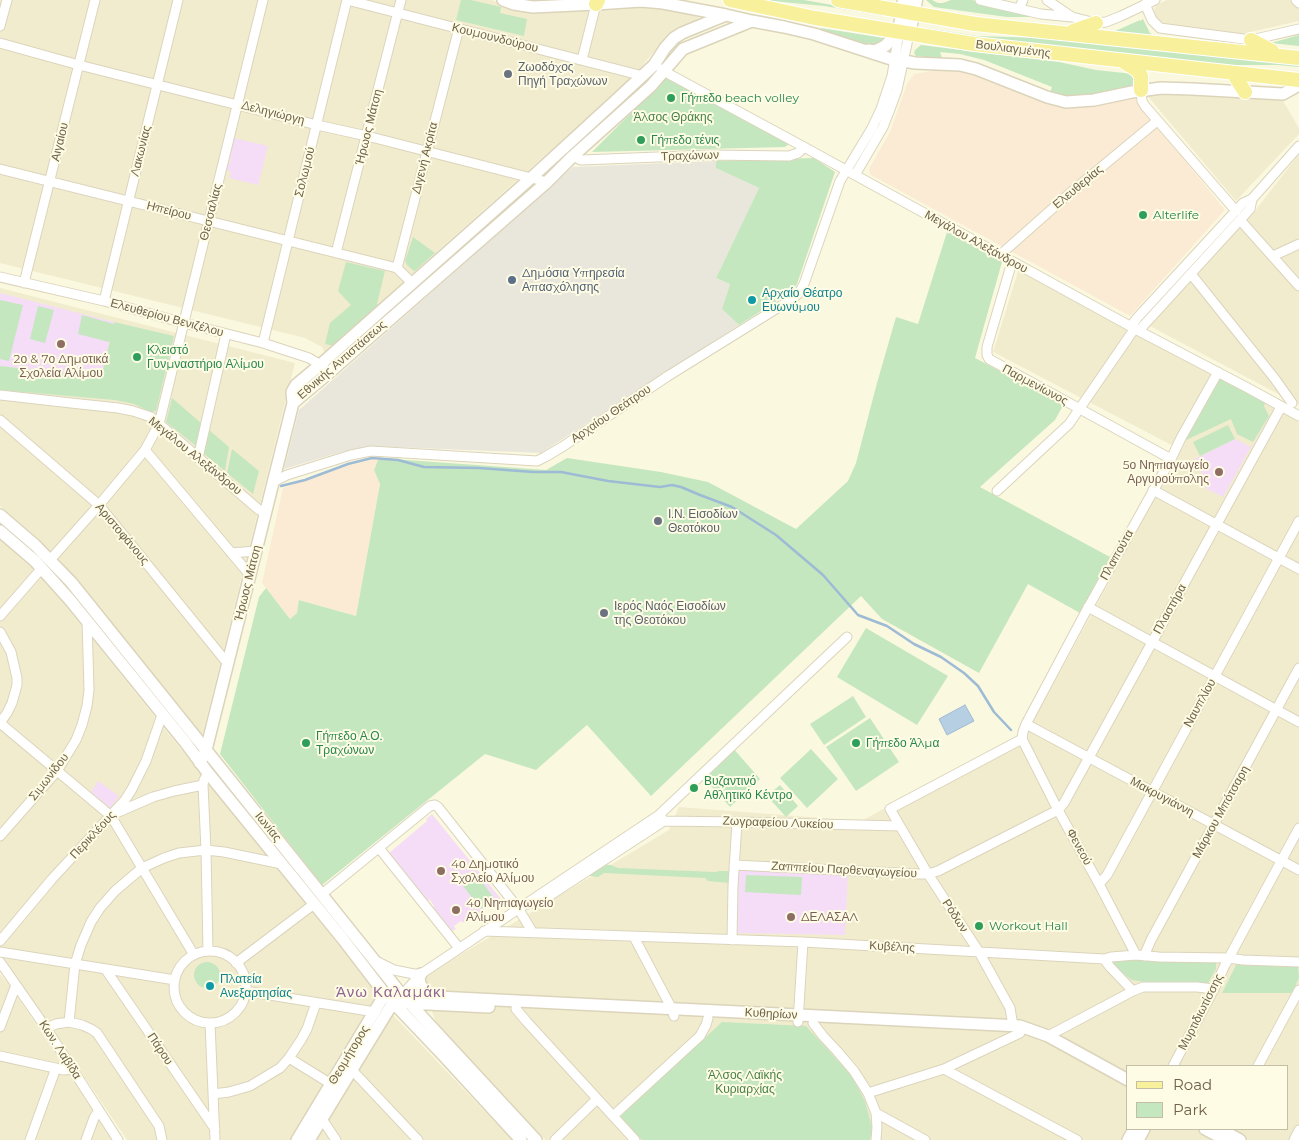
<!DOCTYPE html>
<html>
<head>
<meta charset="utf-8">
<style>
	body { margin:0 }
	#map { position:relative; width:1299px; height:1140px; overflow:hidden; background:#fbf8e0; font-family:Montserrat,sans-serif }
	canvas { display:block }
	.legend { position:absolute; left:1126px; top:1065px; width:162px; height:65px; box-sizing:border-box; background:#fefce5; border:1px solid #c5bea7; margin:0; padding:6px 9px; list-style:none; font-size:15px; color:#706249 }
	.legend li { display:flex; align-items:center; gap:10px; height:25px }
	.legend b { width:25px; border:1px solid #c5bea7 }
</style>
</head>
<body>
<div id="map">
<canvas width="1299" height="1140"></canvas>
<ul class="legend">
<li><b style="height:6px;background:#f8f09a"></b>Road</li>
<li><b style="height:14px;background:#c4e7c0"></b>Park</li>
</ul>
</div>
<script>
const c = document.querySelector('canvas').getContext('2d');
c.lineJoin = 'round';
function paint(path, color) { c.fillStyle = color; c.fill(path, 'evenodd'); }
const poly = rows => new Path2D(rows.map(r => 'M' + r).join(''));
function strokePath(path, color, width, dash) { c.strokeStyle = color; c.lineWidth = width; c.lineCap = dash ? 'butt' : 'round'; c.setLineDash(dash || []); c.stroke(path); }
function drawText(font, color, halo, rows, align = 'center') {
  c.font = font + ' Montserrat,sans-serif'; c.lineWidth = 4; c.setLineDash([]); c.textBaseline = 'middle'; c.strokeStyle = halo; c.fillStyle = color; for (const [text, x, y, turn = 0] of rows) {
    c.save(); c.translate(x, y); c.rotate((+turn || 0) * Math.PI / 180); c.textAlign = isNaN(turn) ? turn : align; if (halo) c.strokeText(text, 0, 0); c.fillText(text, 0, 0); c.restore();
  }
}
const residential = poly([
	[0,0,492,0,509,8,519,11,584,10,640,7,689,12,703,20,675,31,662,42,633,77,415,271,325,354,322,347,305,338,0,263],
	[1167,0,1299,0,1299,21,1242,34,1161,25,1155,19,1154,10,1156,5],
	[1171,92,1282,99,1299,128,1299,134,1236,201,1145,93],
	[1299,154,1299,405,1146,324,1251,216],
	[1019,268,1299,419,1299,1140,545,1140,436,1023,423,985,423,980,428,974,669,830,679,807,861,821,1019,737,1032,723,1181,450,993,352],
	[1128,1066,1288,1066,1288,1129,1128,1129],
	[0,288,295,363,202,736,133,649,60,560,40,540,0,506],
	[0,538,40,574,377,993,373,1001,290,1140,127,1140,0,952],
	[0,974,8,983,114,1140,0,1140],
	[394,1016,512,1140,314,1140,389,1017]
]);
const commercial = poly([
	[947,68,975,73,1041,99,1132,95,1225,210,1130,316,871,175,869,170,870,167,890,132,907,84,914,74],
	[379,458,374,470,380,484,356,616,300,600,297,613,290,619,262,583,283,488,346,466]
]);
const industrial = poly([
	[716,161,716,168,759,188,716,278,730,284,722,309,739,325,541,453,369,446,341,452,284,469,299,410,573,167]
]);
const education = poly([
	[234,138,268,146,258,185,229,178,231,172,226,170,228,163,230,163,231,159,229,159],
	[0,293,114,322,101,377,41,371,41,369,34,368,34,370,0,366],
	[1235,439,1251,447,1223,497,1205,488,1207,484,1195,459],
	[98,781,119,796,110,808,91,792],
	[432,814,501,899,464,923,461,921,454,926,456,929,452,931,433,908,434,906,430,900,427,900,389,853,427,821,426,819],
	[739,870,848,874,845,935,737,933]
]);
const green = poly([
	[461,0,471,0,501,7,500,13,527,19,524,36,456,20],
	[762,0,804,0,883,14,883,16,824,6],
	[926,0,932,0,938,3,943,3,951,0,972,0,1066,21,1034,17,1007,17,934,7],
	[1143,19,1150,33,1154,37,1113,32,1140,20,1140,21],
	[821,28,884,38,884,40,876,45,863,44,820,30],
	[926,28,977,36,1043,38,1299,65,1299,67,1278,65,1228,65,978,39,925,30],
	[1299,35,1299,46,1271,43],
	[921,45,1059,62,1096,70,1134,74,1135,82,1130,87,1088,98,1049,95,1052,87,984,60,960,54,940,52,942,58,941,59,916,56,914,53,915,50],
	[666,78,789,142,789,144,785,147,592,152],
	[645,81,647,81,648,83,546,176,544,174,544,172],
	[814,158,835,172,797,284,791,292,739,325,722,309,730,284,716,278,759,188,716,168,716,161],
	[531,186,533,186,533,187,334,363,331,363,331,362],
	[947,232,1002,262,975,358,1064,404,1055,420,980,487,1110,557,1080,613,1028,584,979,673,882,619,861,596,651,796,587,725,536,770,485,754,322,885,220,754,259,597,266,588,290,619,297,613,299,600,356,616,380,484,374,470,379,458,546,470,567,458,661,472,708,482,796,529,848,481,856,463,877,383,896,317,918,324],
	[413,237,435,253,415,271,414,271,407,265,405,261],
	[346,262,385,271,377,304,379,306,334,346,325,344,330,323,351,305,338,291],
	[0,300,23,305,9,361,0,359],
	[38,306,54,310,45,343,30,339],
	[82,315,114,324,114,322,174,336,156,411,151,412,134,404,115,400,0,390,0,366,101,377,110,341,109,342,78,334],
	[1219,375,1266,401,1264,406,1269,416,1253,442,1237,434,1231,419,1184,441],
	[172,398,201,423,196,446,166,422],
	[1228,425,1235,439,1200,456,1193,442],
	[208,429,229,447,225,471,203,453],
	[232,449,259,471,253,494,227,473],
	[866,628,948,676,917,725,837,677],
	[853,696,866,717,824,745,810,724],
	[870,718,899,762,856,791,826,747],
	[732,747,760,779,730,807,701,775],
	[811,749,838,779,807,808,780,778],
	[780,785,798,806,786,817,767,796],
	[597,864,611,865,618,868,715,872,720,871,731,871,730,883,708,881,705,878,604,873,598,877,583,875],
	[477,875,494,898,481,909,463,886],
	[746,875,802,877,801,895,745,892],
	[1115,958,1145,960,1212,961,1216,963,1216,969,1208,983,1145,982,1132,980,1113,966,1112,959],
	'194 975a13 13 0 1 1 26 0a13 13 0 1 1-26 0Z',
	[1236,965,1298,967,1299,978,1292,993,1222,993],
	[722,1022,806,1026,852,1076,865,1101,872,1127,870,1140,642,1140,620,1117]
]);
const water = poly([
	[965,705,974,721,947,735,939,719,965,705]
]);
const stream = poly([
	[281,486,305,480,348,464,372,458,398,460,424,467,479,468,533,472,561,472,608,481,660,487,672,485,681,487,700,495,732,507,776,535,823,575,858,615,887,626,914,644,941,657,964,673,978,686,994,712,1011,730]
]);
const minor = poly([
	[347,0,643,76],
	[980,0,1041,14,1072,17,1096,23,1106,22,1121,16,1155,0],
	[1047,0,1072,17],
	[1296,0,1299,3],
	[1145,4,1152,20,1160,28,1251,40,1299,29],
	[1019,9,1023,0],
	[0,26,7,0],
	[0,43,79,65,317,125,367,136,547,182],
	[582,60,596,4],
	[661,69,669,74,804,147,1139,331,1246,387,1299,416],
	[1141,90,1142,101,1145,106,1236,211],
	[573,156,581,160,709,155,789,156,798,153,804,147],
	[0,169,397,268],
	[855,175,883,127,890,109,897,90,909,34],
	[1240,220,1299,286],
	[336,253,401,0],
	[1000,255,1069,194,1157,121],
	[1273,256,1299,244],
	[1012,262,987,347,987,355,989,359,1171,459],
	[1191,274,1275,379,1292,403],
	[0,277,104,301,184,323,263,343,309,358,324,367],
	[24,283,95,0],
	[412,283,397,268,459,28],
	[104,301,178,0],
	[1131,326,1137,318,1243,203,1252,199,1299,146],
	[1139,331,1144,325,1250,209,1252,199],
	[263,343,347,0],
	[0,395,71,403,118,408,133,411,151,417,258,509,265,513],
	[0,420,99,505,228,664],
	[145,450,250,575],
	[198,458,226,334],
	[273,482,287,475,351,455,371,451,537,461,545,457,562,447,668,376,792,299,799,293,804,284,840,181,872,128,881,109,892,76,899,32],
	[1153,490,1299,569],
	[997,491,1069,424,1135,328],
	[231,553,256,551],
	[50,560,99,505,145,450,159,424,263,0],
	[1088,607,1299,722],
	[0,616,42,568],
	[0,632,11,652,17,678,17,685,12,703,7,713,0,723],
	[0,723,111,816,194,955],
	[1026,724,1299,870],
	[1022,739,1023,732,1026,724,1084,615,1171,459,1181,438,1218,372],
	[1022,739,1058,810,1099,884,1136,955],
	[208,773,204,780,203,785,206,850,208,951],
	[116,813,153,797,174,791,203,785],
	[659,815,664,821,737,822,900,826],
	[0,836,57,771,76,740,82,725,87,706,89,690,87,620],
	[379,848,459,948],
	[734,865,919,874,928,874,938,871,1058,810,1064,803,1281,407],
	[1099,884,1107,875,1299,521],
	[322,894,430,806,435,805,438,807,518,908,533,933],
	[527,904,540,902,664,821],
	[484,931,803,942,1104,959,1111,957,1136,955,1159,957,1228,958,1243,960,1299,962],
	[634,937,672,1009,674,1016],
	[732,940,733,886,737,822],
	[0,941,52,879,125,800,132,789,146,761,162,715],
	'174 987a36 36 0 1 1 72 0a36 36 0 1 1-72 0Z',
	[0,952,175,980],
	[1144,956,1151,940,1299,668],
	[1104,959,1110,967,1133,991],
	[376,961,394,970,414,974,421,974],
	[0,962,46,1028,118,1140],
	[236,963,314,904],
	[106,970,215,1129],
	[245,991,375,1012],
	[402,995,421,974,659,815,847,637],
	[517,1001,516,1009,527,1022,635,1140],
	[69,1022,75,964,81,945,91,922,100,908,115,891,142,868,164,858,179,853,206,850,224,852,282,864],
	[798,1022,803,942],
	[210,1023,215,1140],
	[813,1023,823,1036,837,1051,854,1071,868,1093,876,1113,877,1127,876,1140],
	[1013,1026,1010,1008,979,952,928,874,890,809,1022,739],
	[0,1027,16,985],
	[46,1028,56,1024,69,1022,82,1025,91,1029,97,1033,159,1126,162,1140],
	[1048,1036,1133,991,1143,987,1197,987,1214,989],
	[0,1056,64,1070,72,1069],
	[289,1058,331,1084],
	[1173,1066,1214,989,1225,965,1299,828],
	[1258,1066,1299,990],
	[944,1069,1077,1140],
	[352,1070,418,1140],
	[868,1093,944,1069,1020,1033],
	[213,1094,229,1092,250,1086,280,1068,289,1058,301,1040,307,1029,316,1003],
	[876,1113,925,1140],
	[613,1116,700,1036,706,1025,708,1018],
	[318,1117,322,1119,336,1140],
	[30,1140,56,1068],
	[86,1140,94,1118,99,1110],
	[555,1140,597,1099],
	[1294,1140,1299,1130]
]);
const tertiary = poly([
	[503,0,514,4,533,7,596,4,641,1,663,3,726,15,752,21,784,27,814,34,888,58,904,61,915,63,960,65,976,69,1047,97,1066,102,1094,100,1132,92,1161,88,1192,89,1283,94,1299,85],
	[868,50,875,51,885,46,899,32],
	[293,403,331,371,547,182,573,156,651,86,683,49,752,21],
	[0,515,35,545,71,582,206,750,402,995,536,1140],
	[0,531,35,561,70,600,185,742,208,773,342,938,385,994,443,1055,521,1140],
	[200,763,206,750,293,403,292,392,296,385,320,365,531,178,613,103,654,65,665,48,674,38,682,33,726,15],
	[421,974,419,978,420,984,425,991,431,997],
	[397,995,1020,1026,1048,1036,1128,1080],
	[407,1003,489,1007],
	[1205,1129,1226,1140],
	[1220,1129,1240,1140],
	[297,1140,385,994],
	[309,1140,386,1014,393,1003,399,998],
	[1128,1140,1134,1129],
	[1138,1140,1144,1129]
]);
const secondary = poly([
	[899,32,904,0],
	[909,34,916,0]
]);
const primary = poly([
	[730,0,815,18,974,44,1299,80],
	[838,0,975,24,1299,58],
	[596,4,598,0],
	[1073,31,1096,23],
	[1251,40,1272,51],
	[1124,62,1137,70,1141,76,1141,90],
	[1233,73,1245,92]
]);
const markers = [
	[508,74,5,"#6b7280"],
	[671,98,5,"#2e9e5b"],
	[641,140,5,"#2e9e5b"],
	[1143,215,5,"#2e9e5b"],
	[512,280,5,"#5c6f8a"],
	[752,300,5,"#0f9aa8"],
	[61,344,5,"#8d6e63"],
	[137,357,5,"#2e9e5b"],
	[1219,472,5,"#8d6e63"],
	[658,521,5,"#6b7280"],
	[604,613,5,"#6b7280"],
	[306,743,5,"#2e9e5b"],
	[856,743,5,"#2e9e5b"],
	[694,788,5,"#2e9e5b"],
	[441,871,5,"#8d6e63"],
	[456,910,5,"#8d6e63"],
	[791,917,5,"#8d6e63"],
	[979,926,5,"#2e9e5b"],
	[210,986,5,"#0f9aa8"]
];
const streetNames = [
	["Κουμουνδούρου",495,38,14],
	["Βουλιαγμένης",1013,49,7],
	["Δεληγιώργη",273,113,14],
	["Ήρωος Μάτση",369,127,-76],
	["Αιγαίου",60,142,-76],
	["Λακωνίας",141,151,-76],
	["Τραχώνων",690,156,-2],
	["Διγενή Ακρίτα",425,158,-76],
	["Σολωμού",305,172,-76],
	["Ελευθερίας",1078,187,-40],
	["Ηπείρου",169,211,14],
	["Θεσσαλίας",211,212,-76],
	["Μεγάλου Αλεξάνδρου",976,242,29],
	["Ελευθερίου Βενιζέλου",167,318,15],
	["Εθνικής Αντιστάσεως",342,360,-41],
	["Παρμενίωνος",1035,385,28],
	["Αρχαίου Θεάτρου",611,414,-34],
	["Μεγάλου Αλεξάνδρου",195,456,39],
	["Αριστοφάνους",122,534,50],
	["Πλαπούτα",1117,555,-61],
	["Ήρωος Μάτση",248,583,-76],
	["Πλαστήρα",1170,609,-61],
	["Ναυπλίου",1200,703,-61],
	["Σιμωνίδου",49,777,-52],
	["Μακρυγιάννη",1162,797,28],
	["Μάρκου Μπότσαρη",1221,812,-61],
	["Ζωγραφείου Λυκείου",778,823,2],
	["Ιωνίας",268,827,51],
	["Περικλέους",93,835,-47],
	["Φενεού",1079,847,61],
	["Ζαππείου Παρθεναγωγείου",844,870,3],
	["Ρόδων",955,916,57],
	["Κυβέλης",892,947,3],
	["Μυρτιδιωτίσσης",1201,1012,-63],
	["Κυθηρίων",771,1014,3],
	["Πάρου",160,1049,56],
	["Κων. Λαβίδα",60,1050,57],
	["Θεομήτορος",349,1055,-59]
];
const worshipNames = [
	["Ζωοδόχος",518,67],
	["Πηγή Τραχώνων",518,81],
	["Ι.Ν. Εισοδίων",668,514],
	["Θεοτόκου",668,528],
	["Ιερός Ναός Εισοδίων",614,606],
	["της Θεοτόκου",614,620]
];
const leisureNames = [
	["Γήπεδο beach volley",681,98],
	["Γήπεδο τένις",651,140],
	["Alterlife",1153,215],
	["Κλειστό",147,350],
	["Γυνμναστήριο Αλίμου",147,364],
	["Γήπεδο Α.Ο.",316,736],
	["Τραχώνων",316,750],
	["Γήπεδο Άλμα",866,743],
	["Βυζαντινό",704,781],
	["Αθλητικό Κέντρο",704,795],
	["Workout Hall",989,926]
];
const parkNames = [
	["Άλσος Θράκης",673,117],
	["Άλσος Λαϊκής",745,1075],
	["Κυριαρχίας",745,1089]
];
const serviceNames = [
	["Δημόσια Υπηρεσία",522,273],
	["Απασχόλησης",522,287]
];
const cultureNames = [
	["Αρχαίο Θέατρο",762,293],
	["Ευωνύμου",762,307],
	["Πλατεία",220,979],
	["Ανεξαρτησίας",220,993]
];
const educationNames = [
	["2ο & 7ο Δημοτικά",61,359,"center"],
	["Σχολεία Αλίμου",61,373,"center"],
	["5ο Νηπιαγωγείο",1209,465,"right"],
	["Αργυρούπολης",1209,479,"right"],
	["4ο Δημοτικό",451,864],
	["Σχολείο Αλίμου",451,878],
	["4ο Νηπιαγωγείο",466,903],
	["Αλίμου",466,917],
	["ΔΕΛΑΣΑΛ",801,917]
];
const quarterNames = [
	["Άνω Καλαμάκι",391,993]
];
paint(residential, '#f2eccf');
paint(commercial, '#fbebd4');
paint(industrial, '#e9e6db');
paint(education, '#f5ddf7');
paint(green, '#c4e7c0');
paint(water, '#b6cfe3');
strokePath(water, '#9dbbd4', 1);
strokePath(stream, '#9dbbd4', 2.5);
strokePath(minor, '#dbd4bb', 11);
strokePath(tertiary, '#dbd4bb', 14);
strokePath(secondary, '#e0d6b8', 15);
strokePath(primary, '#fff', 16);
strokePath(minor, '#fff', 9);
strokePath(tertiary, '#fff', 11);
strokePath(secondary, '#fff', 12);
strokePath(primary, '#f8f09a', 14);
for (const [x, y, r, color] of markers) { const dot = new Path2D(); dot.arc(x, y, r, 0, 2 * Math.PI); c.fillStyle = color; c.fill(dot); strokePath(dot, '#fefce5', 2); }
drawText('12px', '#706249', '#fefce5', streetNames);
drawText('12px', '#5b616d', '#fefce5', worshipNames, 'left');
drawText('12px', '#27864d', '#fefce5', leisureNames, 'left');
drawText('12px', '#478147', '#fefce5', parkNames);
drawText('12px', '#4e5e75', '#fefce5', serviceNames, 'left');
drawText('12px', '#0d838f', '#fefce5', cultureNames, 'left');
drawText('12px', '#785e54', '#fefce5', educationNames, 'left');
c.letterSpacing = '1px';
drawText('15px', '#916493', '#fefce5', quarterNames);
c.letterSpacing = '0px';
</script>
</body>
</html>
